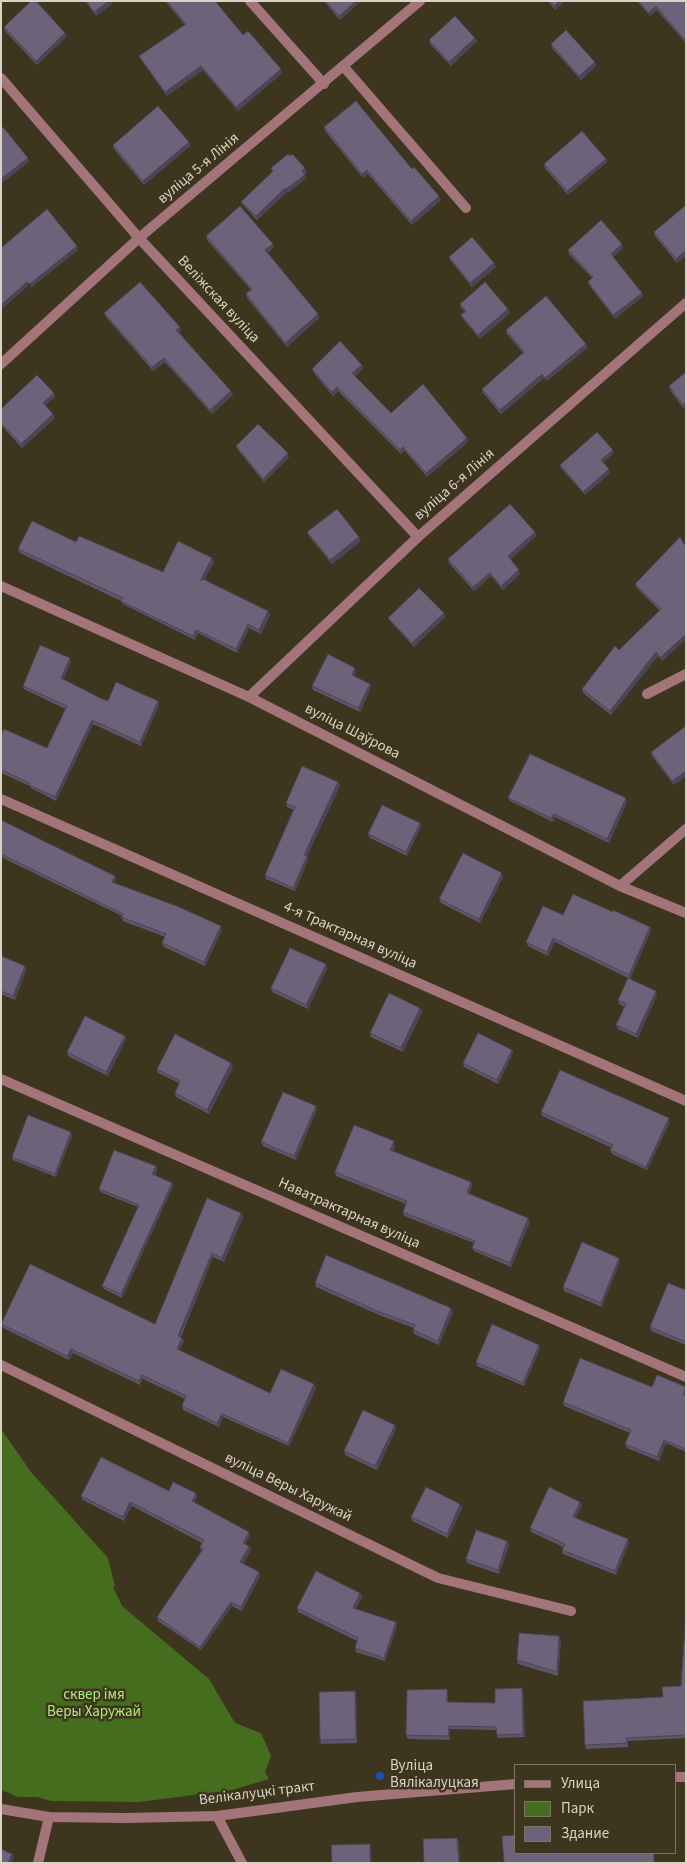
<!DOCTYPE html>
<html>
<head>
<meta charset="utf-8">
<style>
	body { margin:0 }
	#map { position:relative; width:687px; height:1864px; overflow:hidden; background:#3e351e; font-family:"Source Sans 3",sans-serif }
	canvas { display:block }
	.frame { position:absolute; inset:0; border:2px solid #d9d3c6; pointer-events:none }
	.legend { position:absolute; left:514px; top:1764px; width:162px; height:90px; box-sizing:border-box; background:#3e351e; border:1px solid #7c7461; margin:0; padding:6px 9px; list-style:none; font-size:15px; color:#d9d3c6 }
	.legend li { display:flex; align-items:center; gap:10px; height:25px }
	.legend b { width:25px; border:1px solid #7c7461 }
</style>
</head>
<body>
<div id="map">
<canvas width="687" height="1864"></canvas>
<div class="frame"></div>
<ul class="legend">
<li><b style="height:6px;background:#a3757a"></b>Улица</li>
<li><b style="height:14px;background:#446d1d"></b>Парк</li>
<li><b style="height:14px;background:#6c637b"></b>Здание</li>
</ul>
</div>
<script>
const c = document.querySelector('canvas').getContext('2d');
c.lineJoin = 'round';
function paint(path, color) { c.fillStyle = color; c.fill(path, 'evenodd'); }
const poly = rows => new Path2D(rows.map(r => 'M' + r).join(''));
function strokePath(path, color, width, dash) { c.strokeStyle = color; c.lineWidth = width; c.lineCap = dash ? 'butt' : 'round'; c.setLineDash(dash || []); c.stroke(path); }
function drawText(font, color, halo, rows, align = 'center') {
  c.font = font + ' "Source Sans 3",sans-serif'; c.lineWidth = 5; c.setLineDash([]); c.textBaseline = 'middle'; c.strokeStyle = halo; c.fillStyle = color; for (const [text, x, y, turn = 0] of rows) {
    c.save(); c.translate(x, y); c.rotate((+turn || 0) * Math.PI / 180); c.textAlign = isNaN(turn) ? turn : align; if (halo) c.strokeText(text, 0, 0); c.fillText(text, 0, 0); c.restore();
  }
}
const green = poly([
	[1,1429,31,1472,108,1558,115,1586,113,1587,122,1606,209,1679,235,1723,261,1733,271,1756,265,1772,269,1779,232,1790,139,1802,51,1801,37,1797,18,1797,1,1790]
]);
const service = poly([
	[250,1,324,84],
	[344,67,466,208],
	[647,694,686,674]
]);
const minor = poly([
	[1,78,139,238,418,537],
	[1,364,139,238,420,1],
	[1,586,249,697,620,886,686,913],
	[249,697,418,537,686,303],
	[1,799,686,1101],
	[620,886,686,829],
	[1,1079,686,1377],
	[1,1365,438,1578,571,1611],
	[217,1816,242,1863],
	[38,1863,49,1817]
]);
const tertiary = poly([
	[676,1777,686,1777],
	[1,1809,49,1817,125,1818,217,1816,357,1797,516,1784]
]);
const wall = poly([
	[85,1,113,1,113,3,96,16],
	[165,1,215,1,243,35,282,73,238,111,203,70,167,96,141,60,139,56,185,25],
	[324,1,361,1,340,20],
	[548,1,565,1,555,10],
	[637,1,686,1,686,43,657,10,650,16],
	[4,27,65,33,67,36,37,65,5,31],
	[475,38,477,41,451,66,430,44,429,40],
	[551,44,595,62,596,66,581,80,552,48],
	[324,127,412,169,441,200,412,225,368,174,363,178,325,131],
	[189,142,190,146,144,185,114,149,113,145],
	[290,156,305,168,307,172,304,174,306,178,288,193,287,192,257,220,243,205,241,202,272,172,271,168],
	[606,159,607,162,568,195,545,168,544,164],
	[686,205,686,255,677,263,655,236,654,232],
	[206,236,274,247,268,253,318,314,319,318,287,347,247,298,246,294,251,290,207,240],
	[623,248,613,257,642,293,643,296,615,319,589,285,588,282,592,278,569,254,568,250],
	[449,257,496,267,472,287,450,260],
	[460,304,508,309,510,313,480,339,463,319,461,315,465,312,461,308],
	[104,313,181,331,179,332,233,395,212,414,165,362,153,371,106,317],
	[506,330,586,344,587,348,547,381,544,378,501,414,483,393,482,389,523,353,507,334],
	[312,369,363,369,355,376,391,413,467,438,468,442,427,477,405,451,401,454,338,391,333,396,314,373],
	[686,372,684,409,670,390,669,386],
	[54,393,55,397,45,405,55,418,22,448,1,425,1,409],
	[236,446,289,457,264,482,238,450],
	[614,453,603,462,610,473,585,495,561,468,560,465],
	[307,532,361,541,332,564,309,536],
	[535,532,536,536,511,559,520,574,503,590,491,576,474,591,449,563,448,559],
	[680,537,663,661,658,656,611,715,583,693,582,689,619,650,660,611,637,588,635,584],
	[76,542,163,572,214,562,204,580,268,611,270,615,261,634,249,628,237,653,198,633,195,640,123,604,121,601,20,553,18,549],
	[444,613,445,617,414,647,390,621,388,618],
	[71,662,63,680,102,699,108,701,158,701,159,705,141,746,93,724,56,801,31,788,30,786,1,773,1,735,47,748,65,709,24,689,23,686],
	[356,672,354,676,370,684,371,687,360,712,313,690,312,686],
	[686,726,686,776,674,785,652,756,651,752],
	[338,782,340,786,307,856,308,860,295,891,266,879,265,875,293,810,287,807,286,803],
	[508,798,627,802,609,843,555,817,553,822,510,801],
	[1,820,116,879,114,883,222,930,205,966,164,947,162,943,165,937,123,921,122,916,1,857],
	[421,827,407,856,370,838,368,834],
	[503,877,480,923,441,903,439,899],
	[563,915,651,931,630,979,657,995,638,1038,618,1029,616,1025,624,1007,619,1004,618,1000,628,978,555,942,548,956,528,946,526,942],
	[1,956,25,966,26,970,15,1000,1,994],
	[326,964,327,968,308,1009,272,992,271,988],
	[420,1008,422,1012,403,1052,371,1037,370,1033],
	[125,1036,126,1039,108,1076,68,1056,67,1052],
	[512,1050,513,1053,498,1084,464,1067,463,1063],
	[233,1067,209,1114,176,1097,175,1093,179,1083,158,1073,157,1069],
	[316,1106,317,1109,296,1160,263,1146,261,1142],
	[541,1112,670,1122,647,1170,612,1154,610,1150,612,1148,542,1116],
	[71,1132,72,1136,56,1177,13,1160,12,1157],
	[395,1145,393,1151,471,1182,472,1186,469,1194,530,1222,511,1267,474,1251,472,1248,474,1243,404,1216,403,1212,406,1204,336,1176,335,1172],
	[156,1166,157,1170,155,1175,172,1183,173,1186,122,1298,104,1289,102,1286,138,1207,100,1192,99,1189],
	[241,1213,243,1217,224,1262,213,1257,181,1337,182,1338,184,1341,179,1350,270,1393,314,1384,316,1388,289,1446,223,1417,219,1427,183,1410,182,1406,185,1399,143,1379,140,1385,73,1353,69,1360,3,1328,1,1324,155,1324],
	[620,1261,602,1307,564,1291,563,1287],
	[315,1283,453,1312,439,1345,414,1334,413,1330,414,1328,379,1315,316,1287],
	[686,1290,686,1345,651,1331,650,1327],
	[539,1345,540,1349,524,1386,477,1366,476,1362],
	[652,1387,686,1387,686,1452,666,1443,659,1461,627,1448,625,1444,630,1433,564,1406,563,1402],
	[396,1429,377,1470,345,1455,344,1451],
	[169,1491,196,1493,197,1497,194,1502,250,1535,245,1544,249,1546,251,1550,243,1564,259,1572,260,1576,242,1611,232,1606,201,1650,158,1621,157,1617,201,1551,200,1547,202,1543,132,1506,124,1521,83,1500,81,1496],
	[460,1504,462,1508,448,1538,412,1521,411,1517],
	[582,1506,576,1518,629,1543,616,1575,563,1554,562,1550,563,1547,531,1532,530,1528],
	[507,1541,509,1545,499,1574,467,1563,466,1559],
	[360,1593,362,1597,356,1609,397,1626,385,1661,356,1652,355,1648,357,1641,298,1612,297,1608],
	[686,1613,686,1738,628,1741,628,1747,586,1749,585,1745,681,1686],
	[561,1640,558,1676,518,1664,517,1660],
	[447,1689,448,1692,448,1702,495,1703,523,1692,525,1737,498,1738,497,1735,497,1730,450,1729,450,1740,408,1739,406,1735],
	[355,1691,356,1695,357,1743,321,1744,320,1740]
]);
const shadedWall = poly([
	[109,1,113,1,113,3,96,16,94,12],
	[356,1,361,1,340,20,339,16],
	[559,1,565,1,555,10,554,6],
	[656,6,657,10,650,16,648,13],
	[65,33,67,36,37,65,36,61],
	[475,38,477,41,451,66,449,62],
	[595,62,596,66,581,80,579,76],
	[201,66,203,70,167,96,165,92],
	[281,69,282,73,238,111,236,107],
	[189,142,190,146,144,185,143,181],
	[28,158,29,162,1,184,1,179],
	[606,159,607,162,568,195,567,191],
	[305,168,307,172,304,175,302,171],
	[367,170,368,174,363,178,362,174],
	[305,175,306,178,288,193,286,189],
	[285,188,287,192,257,220,256,216],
	[439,196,441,200,412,225,411,221],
	[273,244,274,247,267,254,265,250],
	[622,244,623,248,612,257,611,254],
	[77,246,78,250,31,288,30,284],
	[686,250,686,255,677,263,676,259],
	[494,263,496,267,472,287,470,283],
	[27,282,29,285,1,310,1,305],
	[642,293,643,296,615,319,613,315],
	[508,309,510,313,480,339,478,335],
	[318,314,319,318,287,347,285,343],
	[180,327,181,331,178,333,176,330],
	[586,344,587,348,547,381,545,378],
	[164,358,165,362,153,371,152,367],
	[362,365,363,369,354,377,352,373],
	[542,374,544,378,501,414,500,410],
	[337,387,338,391,333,396,332,392],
	[231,391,233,395,212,414,210,410],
	[54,393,55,397,44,407,43,403],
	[686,402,686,407,684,409,683,405],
	[53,414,55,418,22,448,21,444],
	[467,438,468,442,427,477,426,473],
	[403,447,405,451,401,454,400,450],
	[613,450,614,453,602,463,601,460],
	[288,453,289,457,264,482,263,479],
	[609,469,610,473,585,495,583,492],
	[535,532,536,536,510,560,508,556],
	[359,537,361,541,332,564,330,560],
	[212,558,214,562,201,585,200,581],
	[519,570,520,574,503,590,501,586],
	[490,573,491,576,474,591,473,587],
	[268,611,270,615,261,634,259,630],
	[444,613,445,617,414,647,412,643],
	[248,624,249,628,237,653,236,649],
	[196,630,198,633,195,640,193,636],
	[685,635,686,639,663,661,661,657],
	[656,652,658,656,611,715,610,711],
	[70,658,71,662,62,682,61,678],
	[355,668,356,672,353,679,352,675],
	[370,684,371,687,360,712,358,708],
	[158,701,159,705,141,746,140,742],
	[92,720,93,724,56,801,55,797],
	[686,771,686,776,674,785,672,781],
	[338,782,340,786,307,856,308,860,295,891,293,888,304,855],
	[626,798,627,802,609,843,607,839],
	[554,814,555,817,553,822,551,818],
	[420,823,421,827,407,856,406,852],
	[502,873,503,877,480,923,479,919],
	[115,876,116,879,113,886,112,882],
	[221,926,222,930,205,966,204,962],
	[650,927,651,931,630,979,629,975],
	[553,938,555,942,548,956,547,952],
	[326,964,327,968,308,1009,306,1005],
	[25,966,26,970,15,1000,13,996],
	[656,991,657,995,638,1038,636,1034],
	[420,1008,422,1012,403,1052,401,1048],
	[125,1036,126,1039,108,1076,106,1072],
	[512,1050,513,1053,498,1084,497,1080],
	[231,1063,233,1067,209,1114,207,1110],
	[316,1106,317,1109,296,1160,294,1156],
	[669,1118,670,1122,647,1170,646,1167],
	[71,1132,72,1136,56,1177,55,1174],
	[394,1141,395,1145,392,1154,390,1150],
	[156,1166,157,1170,154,1178,152,1174],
	[471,1182,472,1186,468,1196,467,1193],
	[172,1183,173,1186,122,1298,121,1294],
	[241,1213,243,1217,224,1262,222,1258],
	[528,1218,530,1222,511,1267,510,1263],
	[212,1253,213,1257,179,1339,178,1336],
	[619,1258,620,1261,602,1307,601,1303],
	[451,1308,453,1312,439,1345,438,1341],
	[182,1338,184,1341,178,1353,177,1349],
	[539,1345,540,1349,524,1386,523,1383],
	[71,1349,73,1353,69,1360,67,1356],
	[142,1375,143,1379,140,1385,139,1381],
	[314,1384,316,1388,289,1446,288,1443],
	[222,1414,223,1417,219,1427,217,1423],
	[395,1425,396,1429,377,1470,375,1466],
	[664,1440,666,1443,659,1461,657,1457],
	[196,1493,197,1497,193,1504,192,1501],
	[130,1502,132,1506,124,1521,123,1517],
	[580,1502,582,1506,574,1521,573,1517],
	[460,1504,462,1508,448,1538,447,1534],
	[249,1532,250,1535,244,1547,243,1543],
	[628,1539,629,1543,616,1575,615,1571],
	[507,1541,509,1545,499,1574,498,1570],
	[249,1546,251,1550,242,1566,240,1562],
	[259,1572,260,1576,242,1611,241,1607],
	[360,1593,362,1597,354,1612,353,1608],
	[231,1602,232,1606,201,1650,200,1647],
	[396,1622,397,1626,385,1661,384,1658],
	[559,1636,561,1640,558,1676,557,1672],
	[522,1688,523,1692,525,1737,523,1734],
	[447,1689,448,1692,448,1706,447,1702],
	[355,1691,356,1695,357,1743,356,1739],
	[449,1726,450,1729,450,1740,448,1736],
	[457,1838,459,1841,460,1863,459,1863],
	[370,1844,371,1848,372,1863,370,1863],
	[12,1854,14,1858,11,1863,8,1863]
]);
const building = poly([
	[31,1,36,1,65,33,36,61,4,27,31,1],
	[86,1,109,1,94,12,86,1],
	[167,1,215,1,243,35,248,31,281,69,236,107,201,66,165,92,139,56,186,24,167,1],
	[326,1,356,1,339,16,326,1],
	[550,1,559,1,554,6,550,1],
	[639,1,686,1,686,41,656,6,648,13,639,1],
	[455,16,475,38,449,62,429,40,455,16],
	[566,30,595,62,579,76,551,44,566,30],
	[356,101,412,169,414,167,439,196,411,221,367,170,362,174,324,127,356,101],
	[158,106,189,142,143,181,113,145,158,106],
	[3,127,28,158,1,179,1,129,3,127],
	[582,131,606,159,567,191,544,164,582,131],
	[288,154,290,156,292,154,305,168,302,171,305,175,286,189,285,188,256,216,241,202,273,171,271,168,288,154],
	[686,205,686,250,676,259,654,232,686,205],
	[240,206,273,244,265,250,318,314,285,343,246,294,252,289,206,236,240,206],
	[47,209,77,246,30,284,27,282,1,305,1,248,47,209],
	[601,220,622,244,611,254,642,293,613,315,588,282,593,277,568,250,601,220],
	[472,237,494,263,470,283,449,257,472,237],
	[140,282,180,327,176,330,231,391,210,410,164,358,152,367,104,313,140,282],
	[485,282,508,309,478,335,461,315,466,311,460,304,485,282],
	[546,296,586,344,545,378,542,374,500,410,482,389,524,352,506,330,546,296],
	[340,341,362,365,352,373,391,413,423,384,467,438,426,473,403,447,400,450,337,387,332,392,312,369,340,341],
	[686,372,686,402,683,405,669,386,686,372],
	[37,375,54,393,43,403,53,414,21,444,1,423,1,409,37,375],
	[258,424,288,453,263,479,236,446,258,424],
	[597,432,613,450,601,460,609,469,583,492,560,465,597,432],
	[510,504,535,532,508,556,519,570,501,586,490,573,473,587,448,559,510,504],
	[337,509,359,537,330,560,307,532,337,509],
	[32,521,76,542,79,536,163,572,178,541,212,558,200,581,203,579,268,611,259,630,248,624,236,649,196,630,193,636,121,601,123,598,18,549,32,521],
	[680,537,686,547,686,635,685,635,661,657,656,652,610,711,582,689,615,646,619,650,661,609,635,584,680,537],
	[419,588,444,613,412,643,388,618,419,588],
	[40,645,70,658,61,678,102,699,108,701,116,682,158,701,140,742,92,720,55,797,29,785,30,783,1,770,1,735,4,729,47,748,67,706,23,686,40,645],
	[328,654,355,668,352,675,370,684,358,708,312,686,328,654],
	[686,726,686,771,672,781,651,752,686,726],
	[530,754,626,798,607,839,554,814,551,818,508,798,530,754],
	[302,766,338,782,304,855,307,856,293,888,265,875,295,807,286,803,302,766],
	[382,805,420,823,406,852,368,834,382,805],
	[1,820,115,876,112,882,179,907,221,926,204,962,162,943,166,934,121,917,123,914,1,854,1,820],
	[463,853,502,873,479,919,439,899,463,853],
	[573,894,613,912,613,910,650,927,629,975,553,938,547,952,526,942,543,906,563,915,573,894],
	[290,948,326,964,306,1005,271,988,290,948],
	[1,956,25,966,13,996,1,991,1,956],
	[628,978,656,991,636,1034,616,1025,626,1004,618,1000,628,978],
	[389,993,420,1008,401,1048,370,1033,389,993],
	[85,1016,125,1036,106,1072,67,1052,85,1016],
	[478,1033,512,1050,497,1080,463,1063,478,1033],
	[175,1034,231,1063,207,1110,175,1093,180,1081,157,1069,175,1034],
	[560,1070,669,1118,646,1167,610,1150,613,1145,541,1112,560,1070],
	[283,1092,316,1106,294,1156,261,1142,283,1092],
	[28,1115,71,1132,55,1174,12,1157,28,1115],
	[354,1125,394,1141,390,1150,471,1182,467,1193,528,1218,510,1263,472,1248,475,1241,403,1212,407,1201,335,1172,354,1125],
	[114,1150,156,1166,152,1174,172,1183,121,1294,102,1286,139,1205,99,1189,114,1150],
	[207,1198,241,1213,222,1258,212,1253,178,1336,182,1338,177,1349,270,1393,281,1369,314,1384,288,1443,222,1414,217,1423,182,1406,186,1396,142,1375,139,1381,71,1349,67,1356,1,1324,30,1264,155,1324,207,1198],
	[582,1242,619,1258,601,1303,563,1287,582,1242],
	[326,1255,451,1308,438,1341,413,1330,415,1325,377,1311,315,1283,326,1255],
	[668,1283,686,1290,686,1342,650,1327,668,1283],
	[492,1324,539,1345,523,1383,476,1362,492,1324],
	[580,1358,652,1387,657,1375,686,1387,683,1395,686,1396,686,1449,664,1440,657,1457,625,1444,631,1430,563,1402,580,1358],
	[363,1410,395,1425,375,1466,344,1451,363,1410],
	[101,1457,169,1491,173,1482,196,1493,192,1501,249,1532,243,1543,249,1546,240,1562,259,1572,241,1607,231,1602,200,1647,157,1617,203,1549,200,1547,204,1540,130,1502,123,1517,81,1496,101,1457],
	[426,1487,460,1504,447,1534,411,1517,426,1487],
	[549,1487,580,1502,573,1517,628,1539,615,1571,562,1550,565,1544,530,1528,549,1487],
	[476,1530,507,1541,498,1570,466,1559,476,1530],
	[316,1571,360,1593,353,1608,396,1622,384,1658,355,1648,358,1638,297,1608,316,1571],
	[686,1613,686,1735,626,1738,627,1743,585,1745,583,1701,663,1697,662,1687,681,1686,686,1613],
	[519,1633,559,1636,557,1672,517,1660,519,1633],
	[522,1688,523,1734,497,1735,496,1727,449,1726,448,1736,406,1735,407,1690,447,1689,447,1702,495,1703,495,1689,522,1688],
	[355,1691,356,1739,320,1740,319,1692,355,1691],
	[516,1835,516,1853,654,1853,654,1863,504,1863,502,1836,516,1835],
	[457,1838,459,1863,424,1863,423,1839,457,1838],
	[370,1844,370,1863,332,1863,331,1845,370,1844],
	[1,1849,12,1854,8,1863,1,1863,1,1849]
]);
const markers = [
	[380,1776,5,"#1a4fb4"]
];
const streetNames = [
	["вуліца 5-я Лінія",199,169,-40],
	["Веліжская вуліца",218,300,47],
	["вуліца 6-я Лінія",455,485,-41],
	["вуліца Шаўрова",352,732,27],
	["4-я Трактарная вуліца",350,936,24],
	["Наватрактарная вуліца",349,1214,24],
	["вуліца Веры Харужай",288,1488,26],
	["Велікалуцкі тракт",257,1794,-7]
];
const parkNames = [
	["сквер імя",94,1696],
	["Веры Харужай",94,1713]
];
const poiNames = [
	["Вуліца",390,1767],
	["Вялікалуцкая",390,1784]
];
paint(green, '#446d1d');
strokePath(service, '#a3757a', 10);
strokePath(minor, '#a3757a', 10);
strokePath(tertiary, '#a3757a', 10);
paint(wall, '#5d556a');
paint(shadedWall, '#4c4556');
paint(building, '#6c637b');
strokePath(building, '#4c4556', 1);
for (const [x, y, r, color] of markers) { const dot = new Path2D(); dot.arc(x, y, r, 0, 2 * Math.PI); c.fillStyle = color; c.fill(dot); strokePath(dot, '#3e351e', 2); }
drawText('15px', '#d9d3c6', '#3e351e', streetNames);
drawText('15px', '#aceb78', '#3e351e', parkNames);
drawText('15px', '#d9d3c6', '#3e351e', poiNames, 'left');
</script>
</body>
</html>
